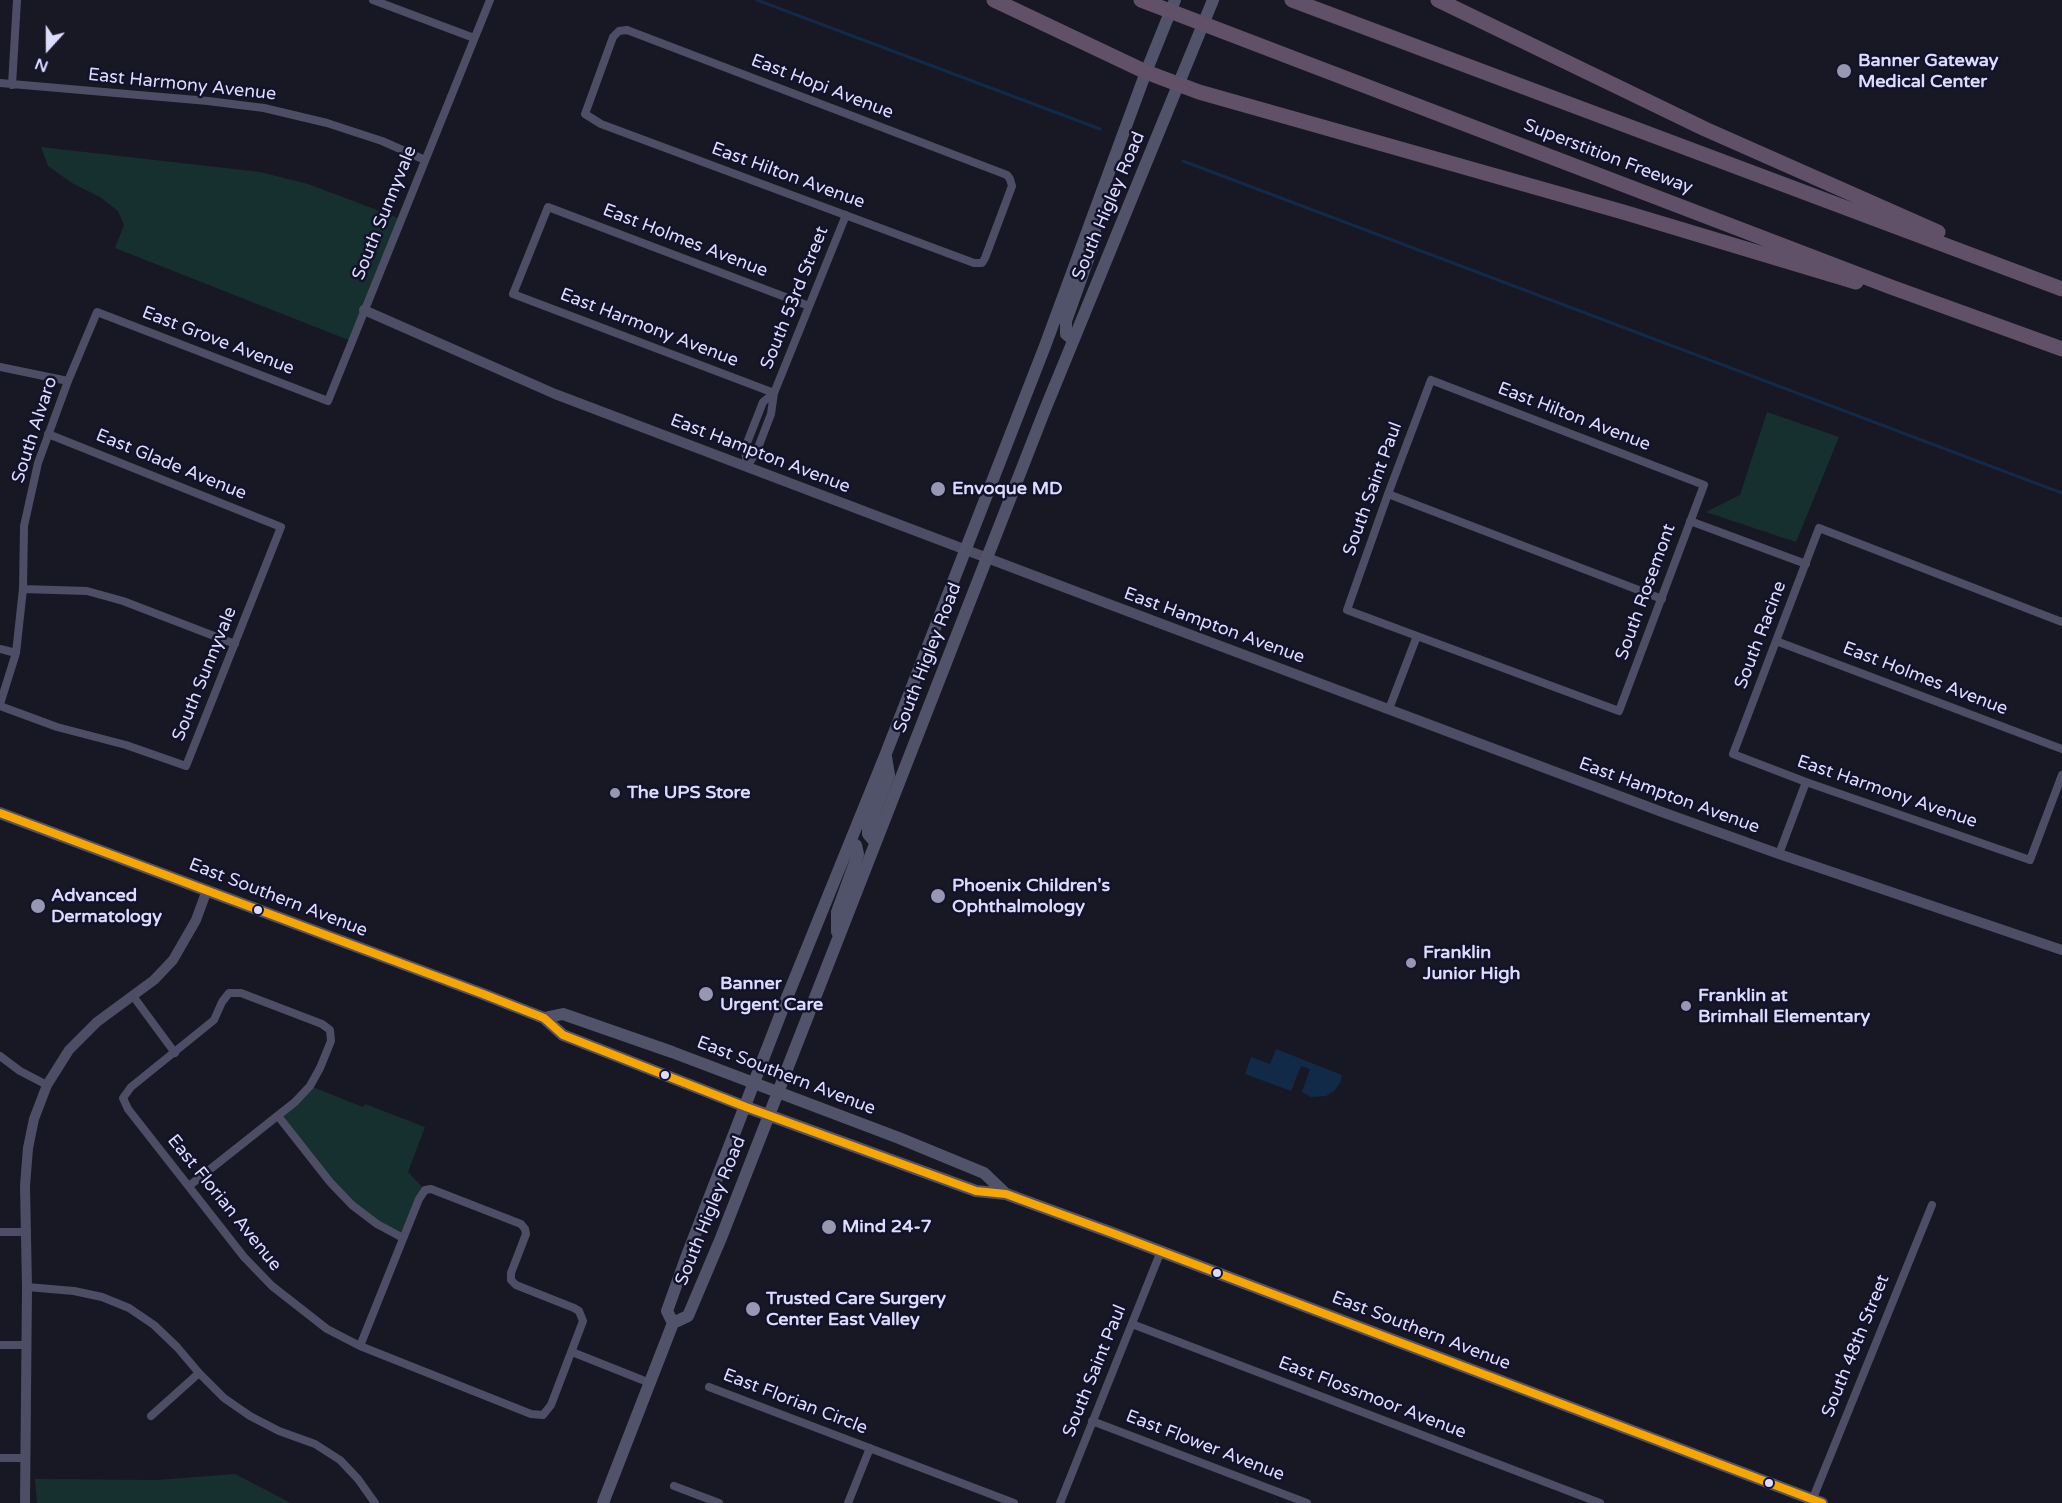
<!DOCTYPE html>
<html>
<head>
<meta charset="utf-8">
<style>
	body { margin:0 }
	#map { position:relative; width:2062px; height:1503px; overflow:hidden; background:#181824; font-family:"Varela Round",sans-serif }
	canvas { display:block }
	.north { position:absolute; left:18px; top:18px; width:60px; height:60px; -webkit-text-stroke:4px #13122a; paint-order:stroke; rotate:201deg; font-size:16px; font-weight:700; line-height:24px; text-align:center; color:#dcdcfe }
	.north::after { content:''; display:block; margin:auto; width:21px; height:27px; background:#dcdcfe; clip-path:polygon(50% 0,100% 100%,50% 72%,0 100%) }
</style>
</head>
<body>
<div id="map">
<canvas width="2062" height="1503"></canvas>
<div class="north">N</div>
</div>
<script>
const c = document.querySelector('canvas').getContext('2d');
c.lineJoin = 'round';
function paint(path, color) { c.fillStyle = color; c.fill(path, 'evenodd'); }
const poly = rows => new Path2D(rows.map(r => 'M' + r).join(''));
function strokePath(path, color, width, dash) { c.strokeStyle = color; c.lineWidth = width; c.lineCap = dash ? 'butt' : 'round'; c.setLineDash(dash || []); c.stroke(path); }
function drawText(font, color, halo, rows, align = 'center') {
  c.font = font + ' "Varela Round",sans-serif'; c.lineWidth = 5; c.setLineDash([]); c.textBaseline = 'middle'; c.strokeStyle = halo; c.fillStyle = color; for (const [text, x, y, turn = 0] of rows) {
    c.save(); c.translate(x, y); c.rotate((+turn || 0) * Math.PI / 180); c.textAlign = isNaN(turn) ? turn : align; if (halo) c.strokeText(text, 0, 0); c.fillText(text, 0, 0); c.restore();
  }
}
const green = poly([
	[41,147,260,172,308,184,401,219,351,341,115,248,124,225,118,211,100,197,72,183,48,166],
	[1767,412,1839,437,1796,542,1706,512,1740,495],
	[310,1086,363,1107,365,1104,425,1127,408,1172,425,1190,403,1238,352,1205,278,1116],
	[235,1474,291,1503,37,1503,35,1479,157,1480]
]);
const water = poly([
	[1276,1049,1342,1075,1340,1083,1334,1091,1326,1096,1311,1097,1302,1092,1310,1069,1301,1066,1291,1091,1245,1074,1251,1057,1270,1064]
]);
const stream = poly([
	[757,0,1100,129],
	[1183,161,2062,493]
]);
const minor = poly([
	[373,0,474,38],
	[627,30,1007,175,1010,179,1012,186,985,258,982,263,974,263,601,124,585,114,613,37,619,31,627,30],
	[0,83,208,101,264,108,327,123,382,141,425,160],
	[12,85,17,0],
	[0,367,68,381],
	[1431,380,1704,485,1619,711,1347,610,1388,494,1431,380],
	[774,393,513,294,548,207,809,306],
	[747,466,756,453,771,414,774,393,846,215],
	[747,466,745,448,763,402,774,393],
	[1388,494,1662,599],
	[1690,521,1806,564],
	[23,589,87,591,123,601,235,644],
	[2062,622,1819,528,1733,754,1806,782,2030,860,2062,775],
	[1776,641,2062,749],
	[0,649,16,653],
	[0,704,16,653,23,589,24,526,38,463,68,381,97,312,328,401,490,0],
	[0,706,57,727,126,745,186,766,281,527,48,434],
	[1389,709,1417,636],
	[1779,854,1806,782],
	[133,996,175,1053],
	[0,1056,20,1071,47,1085],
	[278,1116,330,1182,352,1205,377,1224,403,1238],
	[189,1186,295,1102,310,1086,320,1068,331,1041,330,1030,322,1024,241,993,229,993,222,1002,214,1020,131,1087,123,1098,128,1109,244,1257,272,1286,327,1329,360,1346,531,1414,543,1415,551,1405,583,1321,579,1311,574,1308,516,1285,511,1280,511,1273,526,1234,525,1229,521,1224,431,1189,425,1190,419,1199,360,1346],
	[0,1232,26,1232],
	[27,1287,74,1291,102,1297,129,1308,154,1325,177,1347,199,1373,224,1398,250,1416,279,1431,315,1444,340,1460,358,1479,375,1503],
	[1132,1324,1600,1503],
	[0,1345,27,1345],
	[572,1352,650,1383],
	[709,1387,1014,1503],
	[151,1416,199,1373],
	[1092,1421,1307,1503],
	[0,1458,26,1458],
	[674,1486,719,1503],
	[848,1503,870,1448],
	[1060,1503,1161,1251],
	[1811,1503,1932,1205]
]);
const tertiary = poly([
	[364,310,555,394,1098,600,1662,812,1779,854,2062,950],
	[25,1503,27,1287,25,1186,28,1148,34,1119,47,1085,69,1050,97,1022,154,980,173,960,196,920,207,890]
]);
const secondary = poly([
	[1073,340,1066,334,1066,321,1095,240,1095,221],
	[0,813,483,994,544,1018,563,1035,746,1107,976,1191,1006,1194,1115,1234,1822,1503],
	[875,842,868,834,868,829,889,775,886,757],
	[837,932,837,912,858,854,856,845,851,843],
	[544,1018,563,1014,672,1052,899,1138,984,1173,1006,1194],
	[673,1323,667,1311,686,1258,786,1000,885,756,1045,346,1146,72,1175,0],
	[603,1503,673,1323,688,1316,721,1238,1044,412,1213,0]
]);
const motorway = poly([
	[994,0,1146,72,1199,92,1623,212,1856,282],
	[1141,0,1891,287,2062,349],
	[1292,0,2062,289],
	[1438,0,1705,129,1938,232]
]);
const bus1 = poly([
	[0,813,483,994,544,1018,563,1035,746,1107,976,1191,1006,1194,1115,1234,1822,1503]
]);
const markers = [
	[1844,71,8,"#9797b2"],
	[938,489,8,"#9797b2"],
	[615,793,6,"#9797b2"],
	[938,896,8,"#9797b2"],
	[38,906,8,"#9797b2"],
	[258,910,5,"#dcdcfe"],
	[1411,963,6,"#9797b2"],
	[706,994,8,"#9797b2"],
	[1686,1006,6,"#9797b2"],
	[665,1075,5,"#dcdcfe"],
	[829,1227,8,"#9797b2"],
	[1217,1273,5,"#dcdcfe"],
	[753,1309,8,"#9797b2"],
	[1769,1483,5,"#dcdcfe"]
];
const poiNames = [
	["Banner Gateway",1858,61],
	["Medical Center",1858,82],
	["Envoque MD",952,489],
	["The UPS Store",627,793],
	["Phoenix Children's",952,886],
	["Ophthalmology",952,907],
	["Advanced",51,896],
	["Dermatology",51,917],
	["Franklin",1423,953],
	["Junior High",1423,974],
	["Banner",720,984],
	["Urgent Care",720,1005],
	["Franklin at",1698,996],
	["Brimhall Elementary",1698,1017],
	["Mind 24-7",842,1227],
	["Trusted Care Surgery",766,1299],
	["Center East Valley",766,1320]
];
const streetNames = [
	["East Harmony Avenue",182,85,6],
	["East Hopi Avenue",822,87,21],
	["Superstition Freeway",1608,157,21],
	["East Hilton Avenue",788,176,20],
	["South Higley Road",1109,206,-67],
	["South Sunnyvale",385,213,-68],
	["East Holmes Avenue",685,241,21],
	["South 53rd Street",795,298,-68],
	["East Harmony Avenue",649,328,21],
	["East Grove Avenue",218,341,21],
	["East Hilton Avenue",1574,417,21],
	["South Alvaro",35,430,-72],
	["East Hampton Avenue",760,454,21],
	["East Glade Avenue",171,465,22],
	["South Saint Paul",1373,489,-70],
	["South Rosemont",1646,592,-70],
	["East Hampton Avenue",1214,626,20],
	["South Racine",1761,635,-69],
	["South Higley Road",928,658,-69],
	["South Sunnyvale",205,674,-68],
	["East Holmes Avenue",1925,679,21],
	["East Harmony Avenue",1887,792,19],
	["East Hampton Avenue",1669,796,20],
	["East Southern Avenue",278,898,21],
	["East Southern Avenue",786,1076,21],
	["East Florian Avenue",224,1203,51],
	["South Higley Road",711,1211,-68],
	["East Southern Avenue",1421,1331,21],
	["South 48th Street",1856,1346,-68],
	["South Saint Paul",1095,1371,-68],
	["East Flossmoor Avenue",1372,1398,21],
	["East Florian Circle",795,1402,21],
	["East Flower Avenue",1205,1446,21]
];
paint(green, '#15302e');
paint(water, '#102a48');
strokePath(stream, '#102a48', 3);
strokePath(minor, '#4d4e65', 8);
strokePath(tertiary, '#4d4e65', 10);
strokePath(secondary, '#50536a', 12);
strokePath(motorway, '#605168', 15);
strokePath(bus1, '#f7a600', 8);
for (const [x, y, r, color] of markers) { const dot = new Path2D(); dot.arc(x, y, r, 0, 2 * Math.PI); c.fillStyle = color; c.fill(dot); strokePath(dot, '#13122a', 2); }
drawText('bold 18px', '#dcdcfe', '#13122a', poiNames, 'left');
drawText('18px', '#dcdcfe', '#13122a', streetNames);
</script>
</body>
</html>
